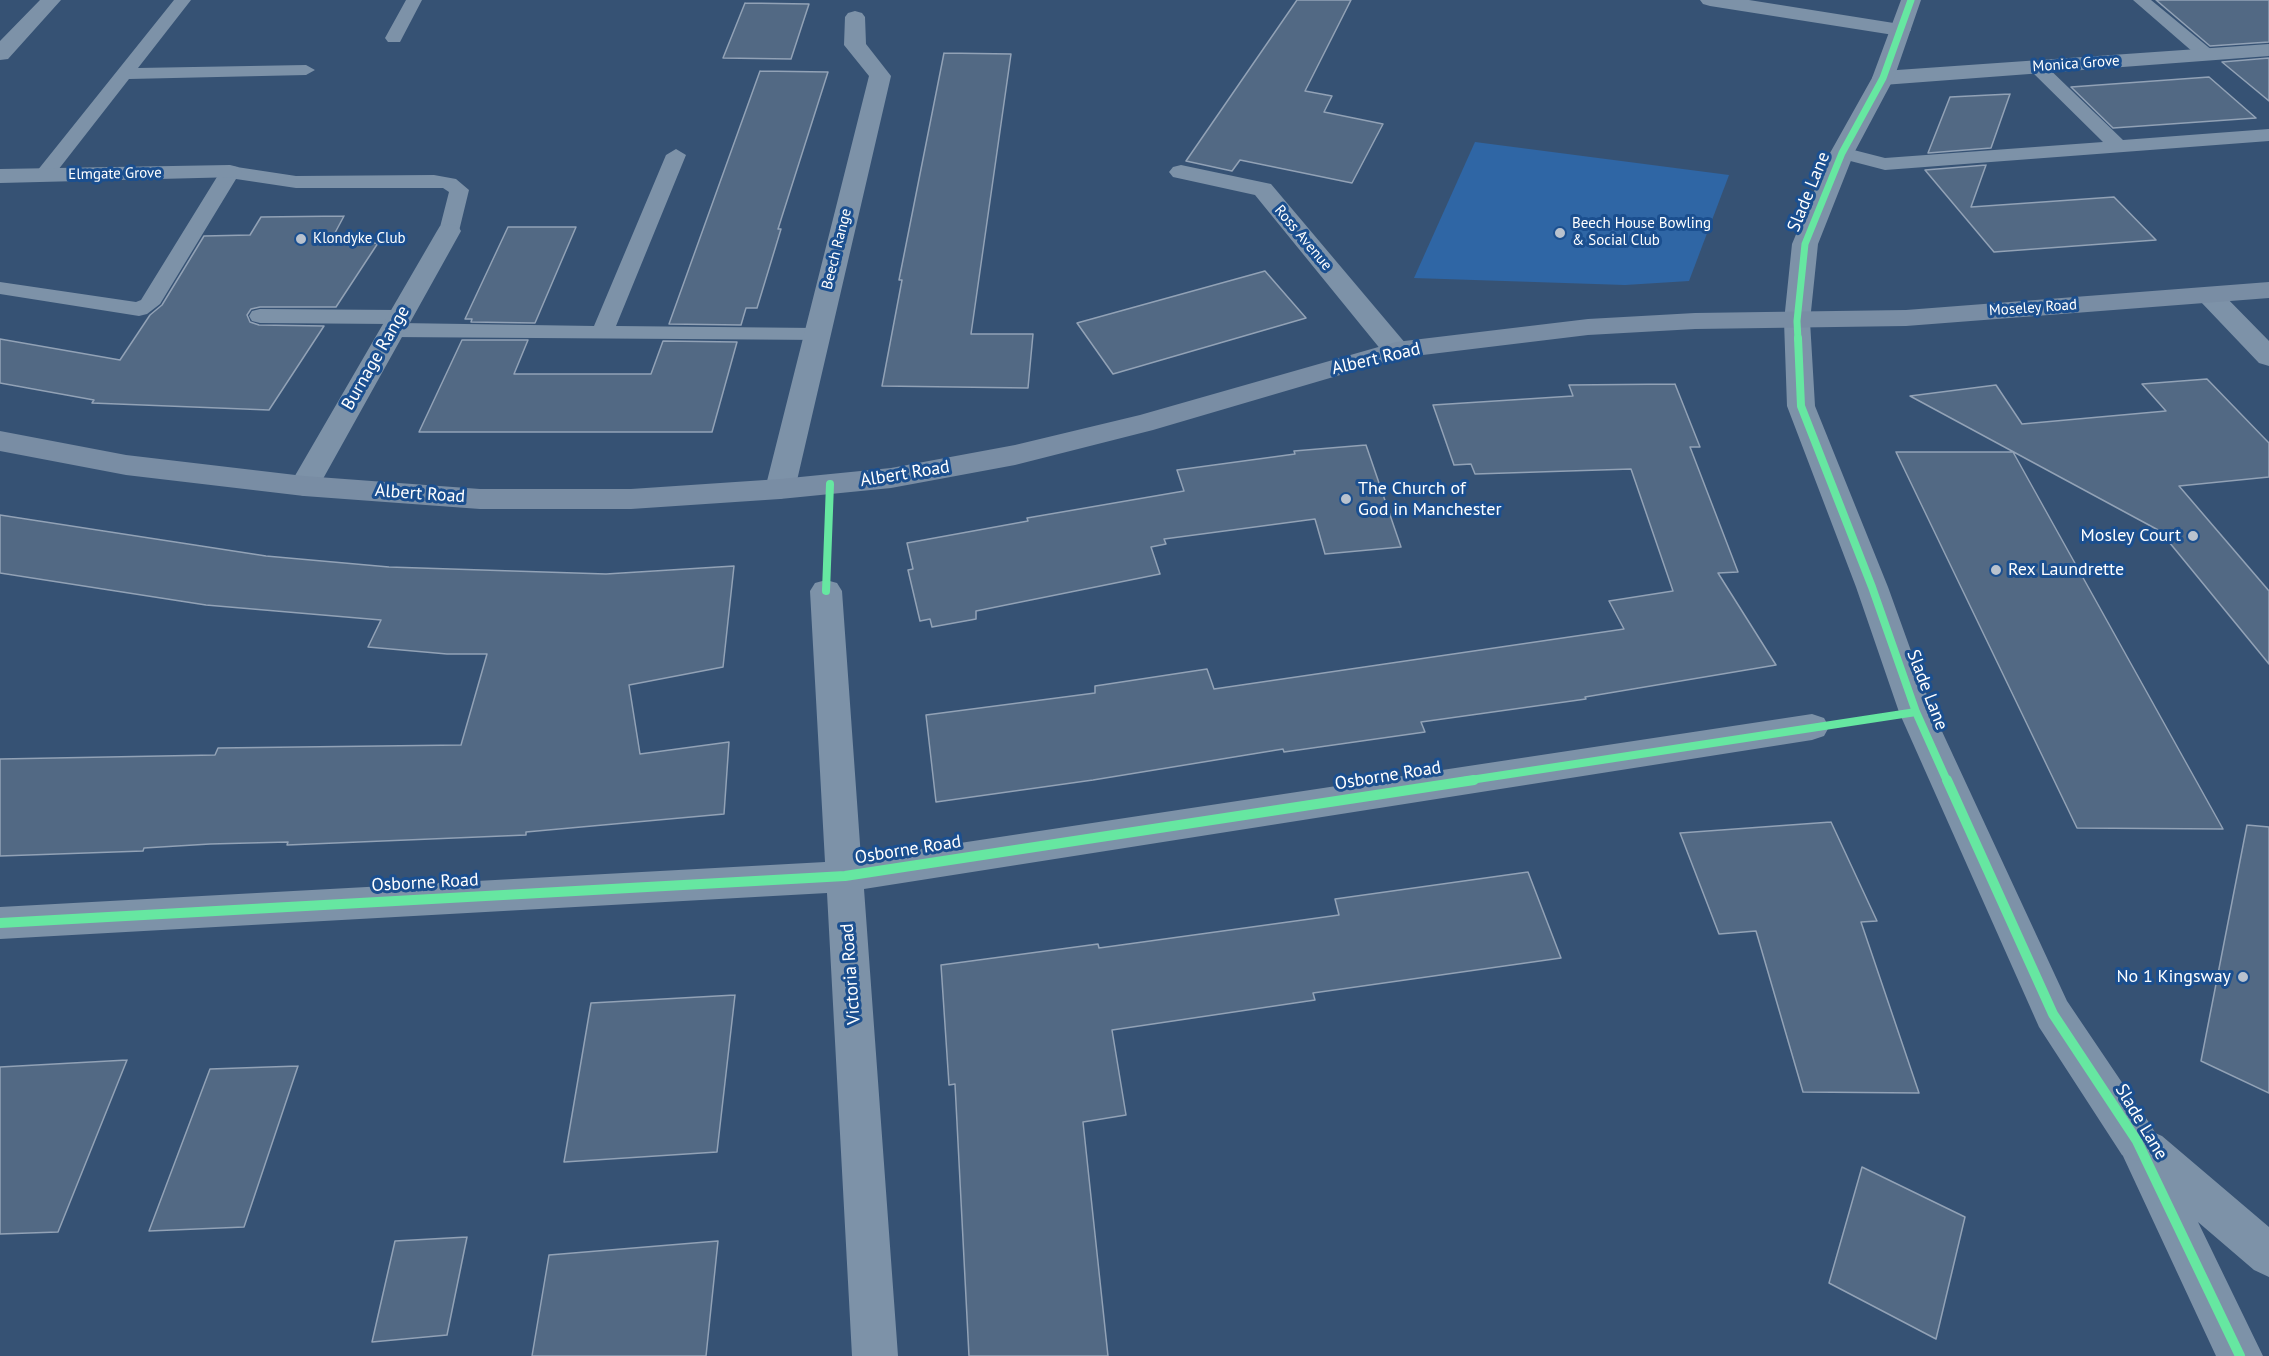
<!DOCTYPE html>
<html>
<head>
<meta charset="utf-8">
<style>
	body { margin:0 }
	canvas { display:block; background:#365274 }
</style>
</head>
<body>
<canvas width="2269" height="1356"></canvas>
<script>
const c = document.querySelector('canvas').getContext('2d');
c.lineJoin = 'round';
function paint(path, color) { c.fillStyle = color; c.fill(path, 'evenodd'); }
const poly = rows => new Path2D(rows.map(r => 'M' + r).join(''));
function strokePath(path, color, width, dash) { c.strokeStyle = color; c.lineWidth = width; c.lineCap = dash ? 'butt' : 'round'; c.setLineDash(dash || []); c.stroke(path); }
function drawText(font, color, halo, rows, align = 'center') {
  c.font = font + ' "PT Sans",sans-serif'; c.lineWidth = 6; c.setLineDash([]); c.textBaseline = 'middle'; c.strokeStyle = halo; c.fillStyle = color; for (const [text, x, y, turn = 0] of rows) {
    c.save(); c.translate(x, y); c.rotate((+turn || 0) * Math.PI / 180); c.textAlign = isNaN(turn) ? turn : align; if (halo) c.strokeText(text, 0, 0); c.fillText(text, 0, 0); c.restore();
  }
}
const green = poly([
	[1475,142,1729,175,1689,281,1625,285,1414,278]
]);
const building = poly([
	[1297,0,1351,0,1305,91,1332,96,1324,112,1383,124,1352,183,1240,160,1232,171,1186,161,1297,0],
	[2156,0,2269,0,2269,42,2210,46,2156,0],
	[745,3,809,4,791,59,723,58,745,3],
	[944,53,1011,54,971,334,1033,334,1028,388,882,386,902,280,899,280,944,53],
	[2269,58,2269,101,2222,62,2269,58],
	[760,71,828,72,778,229,781,229,757,308,746,308,741,325,669,324,760,71],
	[2209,77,2256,118,2113,128,2071,87,2209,77],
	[2010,94,1991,148,1928,153,1950,97,2010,94],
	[1986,165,1971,207,2114,197,2156,240,1994,252,1925,170,1986,165],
	[344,216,329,244,378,243,336,307,260,307,251,309,247,315,250,322,259,325,324,326,269,410,92,403,94,400,0,383,0,339,120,360,150,315,162,305,204,236,250,235,261,217,344,216],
	[508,227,576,227,535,323,471,322,472,319,465,319,508,227],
	[1265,271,1306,318,1113,374,1077,323,1265,271],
	[462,340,528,340,514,374,651,374,663,341,737,342,712,432,419,432,462,340],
	[2207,379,2269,443,2269,477,2179,486,2269,591,2269,664,2160,531,1910,396,1996,385,2022,424,2166,411,2142,384,2207,379],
	[1675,384,1700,447,1690,447,1738,572,1718,573,1776,665,1585,697,1586,699,1421,722,1425,732,1284,752,1283,749,1093,780,936,802,926,715,1095,693,1095,686,1207,669,1214,689,1624,629,1609,601,1673,591,1631,469,1475,474,1471,464,1454,465,1433,405,1573,396,1569,385,1675,384],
	[1366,445,1401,547,1325,554,1315,519,1164,539,1166,544,1151,547,1160,574,976,611,976,619,932,627,930,619,920,621,908,570,913,569,907,543,1028,521,1027,518,1184,491,1177,470,1295,454,1294,451,1366,445],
	[1896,452,2013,452,2223,829,2077,828,1896,452],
	[0,515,266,556,389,567,606,574,734,566,723,667,629,685,640,754,729,742,724,814,526,832,526,835,287,845,288,842,210,844,144,848,143,851,0,856,0,759,215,755,218,748,461,745,487,654,447,654,368,647,381,620,206,605,0,573,0,515],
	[1831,822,1877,921,1861,922,1919,1093,1803,1092,1756,931,1719,934,1680,833,1831,822],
	[2247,825,2269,827,2269,1093,2201,1061,2247,825],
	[1528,872,1561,958,1313,993,1315,1000,1112,1030,1126,1115,1083,1122,1108,1356,969,1356,955,1084,949,1085,941,965,1098,944,1099,948,1339,915,1335,899,1528,872],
	[735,995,717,1152,564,1162,591,1003,735,995],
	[127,1060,58,1232,0,1234,0,1067,127,1060],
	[298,1066,244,1227,149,1231,210,1069,298,1066],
	[1862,1167,1965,1217,1936,1339,1829,1283,1862,1167],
	[467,1237,447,1335,372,1342,395,1241,467,1237],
	[718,1241,706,1356,532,1356,549,1255,718,1241]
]);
const service = poly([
	[174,0,191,0,138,68,306,65,315,70,306,75,129,79,51,179,37,179,34,175,37,171,174,0],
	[406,0,422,0,400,42,388,42,385,38,406,0],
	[2133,0,2151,0,2213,51,2216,55,2213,59,2201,59,2133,0],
	[2037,62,2043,63,2123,140,2269,129,2269,141,1885,170,1835,157,1832,153,1842,147,1885,158,2103,142,2031,71,2028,67,2037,62],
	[676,149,686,155,616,326,816,328,824,330,827,335,824,340,392,337,384,335,381,330,384,325,391,324,260,323,252,321,249,316,252,311,260,309,399,310,407,312,410,317,407,322,400,323,594,326,666,155,676,149],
	[230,166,296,176,434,175,456,179,469,190,459,231,456,235,449,237,442,235,439,231,449,192,443,188,296,188,236,179,160,304,147,314,139,316,0,294,0,282,136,302,141,300,220,172,230,166]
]);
const minor = poly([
	[40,0,61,0,8,59,0,60,0,41,40,0],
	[1700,0,1749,0,1900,24,1907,26,1911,30,1907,34,1900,36,1710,6,1703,4,1700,0],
	[855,11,862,13,865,17,866,44,891,76,795,489,790,496,780,499,770,496,765,489,869,76,844,45,845,17,848,13,855,11],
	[2269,44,2269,56,1883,85,1875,83,1872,78,1875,73,1883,71,2269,44],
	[230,165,238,167,242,172,238,177,0,183,0,169,230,165],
	[1181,165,1271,184,1406,344,1409,350,1406,356,1396,358,1386,356,1255,195,1173,177,1169,172,1173,167,1181,165],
	[449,224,458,226,461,231,319,486,314,493,304,496,294,493,289,486,437,231,440,226,449,224],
	[2209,287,2218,289,2269,341,2269,366,2259,363,2200,301,2196,295,2200,289,2209,287],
	[826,580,837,583,842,591,861,858,1812,714,1824,718,1829,727,1824,736,1812,740,864,889,898,1356,852,1356,827,893,0,939,0,907,825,862,810,591,815,583,826,580],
	[2137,1121,2152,1127,2155,1133,2162,1136,2269,1227,2269,1277,2254,1270,2198,1222,2263,1356,2216,1356,2116,1141,2122,1127,2137,1121]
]);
const tertiary = poly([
	[1901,0,1921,0,1894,78,1854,153,1818,244,1810,321,1815,406,1888,587,1933,712,2067,1001,2152,1127,2158,1141,2152,1155,2137,1161,2122,1155,2039,1027,1899,712,1856,587,1787,406,1784,321,1792,244,1830,153,1872,78,1901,0]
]);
const secondary = poly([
	[2269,282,2269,298,1906,326,1695,329,1588,335,1398,358,1153,430,1015,465,891,488,780,499,631,509,480,509,304,496,126,475,0,451,0,431,126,455,304,476,480,489,631,489,780,479,891,468,1015,445,1140,415,1396,342,1588,319,1695,313,1906,310,2269,282]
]);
const cyclewayFar2 = poly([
	[1798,340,1797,321,1805,244,1842,153,1883,78,1911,0]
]);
const cyclewayFar1 = poly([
	[1798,338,1801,406,1872,587,1916,712,1947,781],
	[826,591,830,484],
	[1464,781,1916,712]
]);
const cycleway = poly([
	[1947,780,2053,1014,2137,1141,2240,1356],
	[0,923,845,876,1474,780]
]);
const markers = [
	[1560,233,6,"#b9c2ce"],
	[301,239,6,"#b9c2ce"],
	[1346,499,6,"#b9c2ce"],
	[2193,536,6,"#b9c2ce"],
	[1996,570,6,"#b9c2ce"],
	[2243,977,6,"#b9c2ce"]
];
const farStreetnames = [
	["Monica Grove",2076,64,-4],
	["Elmgate Grove",115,174,-1],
	["Ross Avenue",1303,238,50],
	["Beech Range",837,249,-76],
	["Moseley Road",2033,308,-4]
];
const farPoinames = [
	["Beech House Bowling",1572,224],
	["& Social Club",1572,241],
	["Klondyke Club",313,239]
];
const streetNames = [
	["Slade Lane",1809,192,-68],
	["Burnage Range",376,358,-60],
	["Albert Road",1376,359,-13],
	["Albert Road",905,474,-9],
	["Albert Road",420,494,4],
	["Slade Lane",1927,690,69],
	["Osborne Road",1388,776,-9],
	["Osborne Road",908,850,-9],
	["Osborne Road",425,883,-3],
	["Victoria Road",851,974,-94],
	["Slade Lane",2141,1122,59]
];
const poiNames = [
	["The Church of",1358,489],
	["God in Manchester",1358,510],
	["Mosley Court",2181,536,"right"],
	["Rex Laundrette",2008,570],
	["No 1 Kingsway",2231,977,"right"]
];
paint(green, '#2f66a5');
paint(building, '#526984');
strokePath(building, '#92a2b6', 1.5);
paint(service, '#7d92a8');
paint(minor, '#7d92a8');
paint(tertiary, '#7d92a8');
paint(secondary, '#798da4');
strokePath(cyclewayFar2, '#66e7a1', 7);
strokePath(cyclewayFar1, '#66e7a1', 8);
strokePath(cycleway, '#66e7a1', 10);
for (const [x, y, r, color] of markers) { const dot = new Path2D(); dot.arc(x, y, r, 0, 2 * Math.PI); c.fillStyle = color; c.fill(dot); strokePath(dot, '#1b4f8f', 2); }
drawText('15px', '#fff', '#1b4f8f', farStreetnames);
drawText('15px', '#fff', '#1b4f8f', farPoinames, 'left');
drawText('18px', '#fff', '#1b4f8f', streetNames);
drawText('18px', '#fff', '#1b4f8f', poiNames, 'left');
</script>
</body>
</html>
